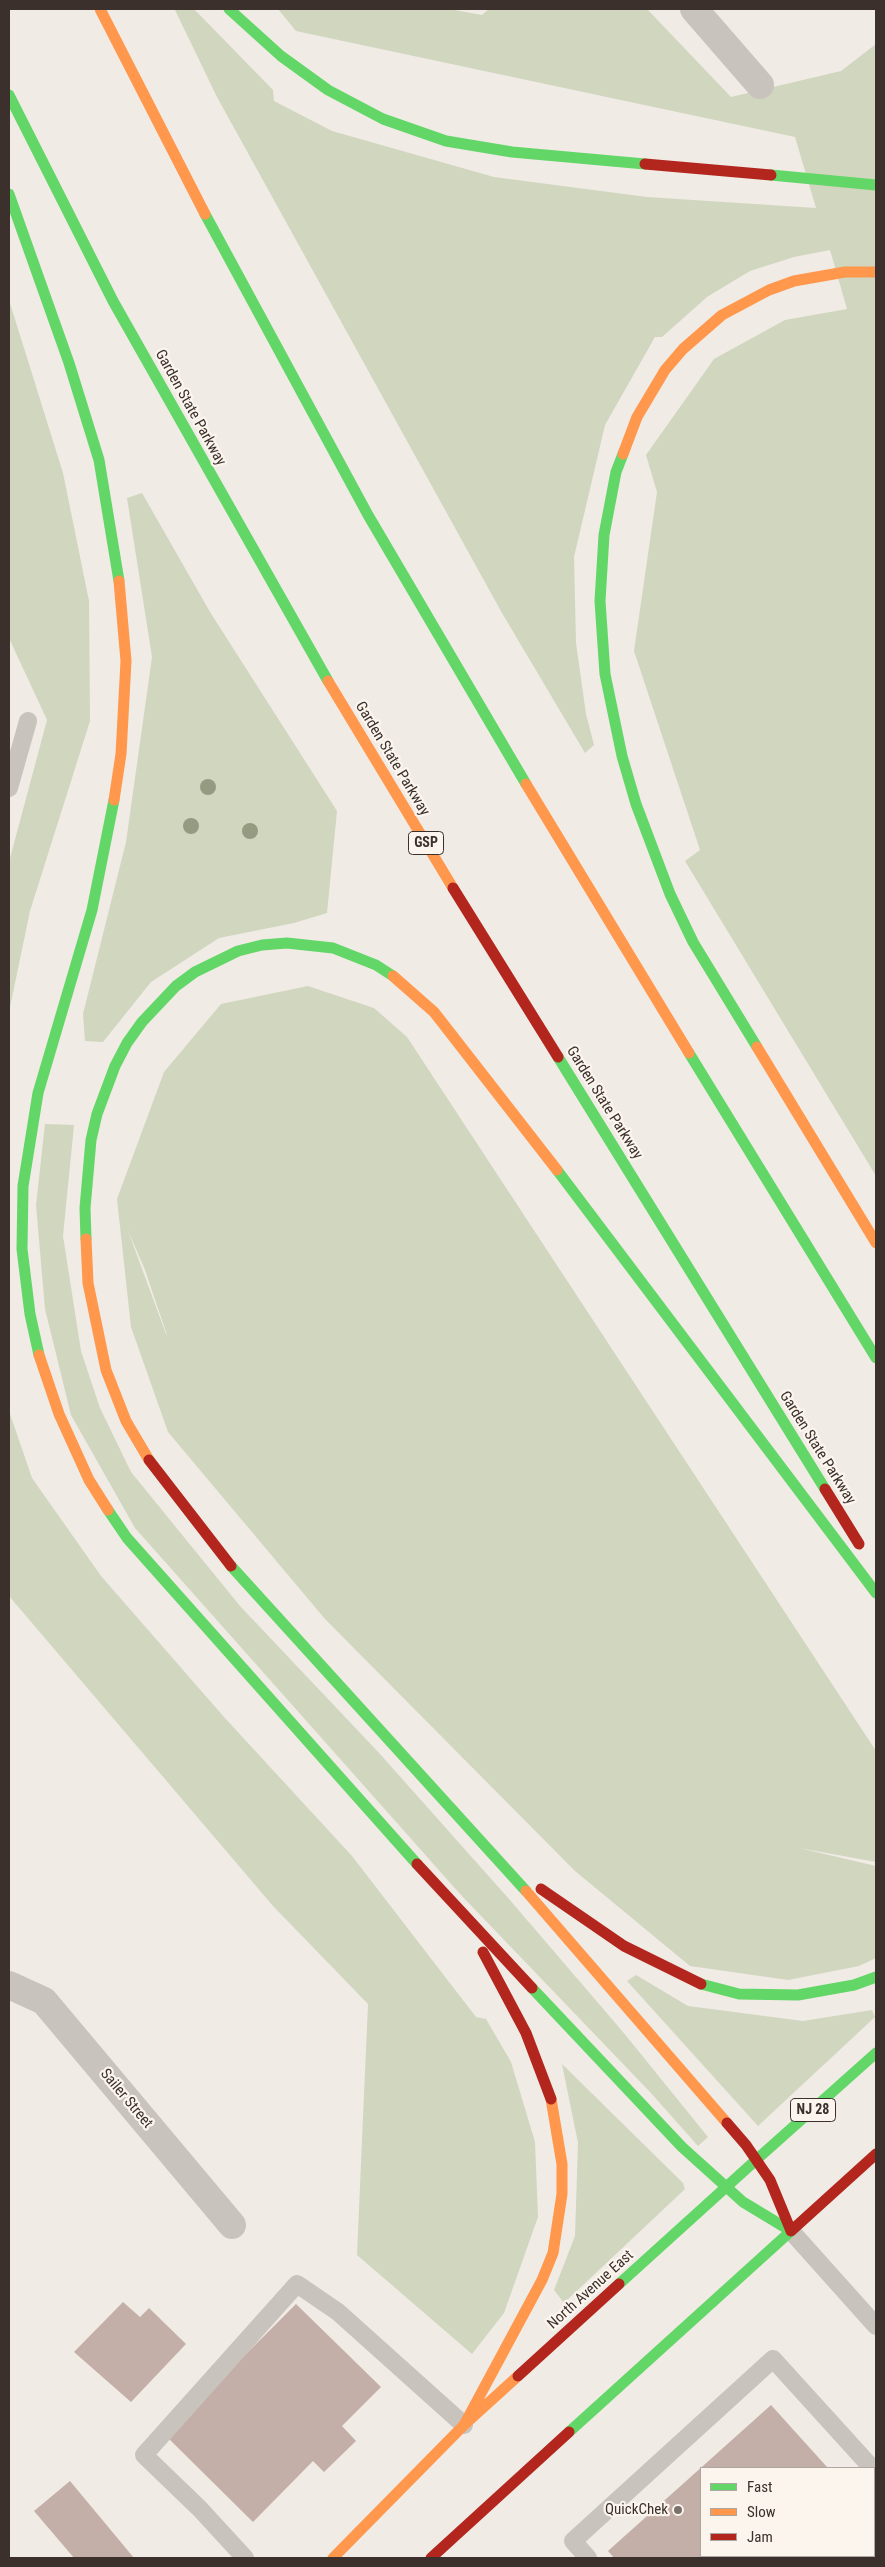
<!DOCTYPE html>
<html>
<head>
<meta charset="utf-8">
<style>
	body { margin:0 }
	#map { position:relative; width:885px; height:2567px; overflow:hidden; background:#f0ebe5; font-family:"Roboto Condensed",sans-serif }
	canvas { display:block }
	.frame { position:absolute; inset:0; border:10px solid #3b302b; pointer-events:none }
	.legend { position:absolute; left:700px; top:2467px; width:175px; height:90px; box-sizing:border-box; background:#fbf5ee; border:1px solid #aea6a0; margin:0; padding:6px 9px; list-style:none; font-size:15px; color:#3b302b }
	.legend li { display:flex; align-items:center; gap:10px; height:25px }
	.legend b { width:25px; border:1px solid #aea6a0 }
</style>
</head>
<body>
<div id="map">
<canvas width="885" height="2567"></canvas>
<div class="frame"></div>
<ul class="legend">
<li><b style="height:6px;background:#63d668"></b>Fast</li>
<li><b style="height:6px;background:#ff974d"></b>Slow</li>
<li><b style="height:6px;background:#b3261e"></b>Jam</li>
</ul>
</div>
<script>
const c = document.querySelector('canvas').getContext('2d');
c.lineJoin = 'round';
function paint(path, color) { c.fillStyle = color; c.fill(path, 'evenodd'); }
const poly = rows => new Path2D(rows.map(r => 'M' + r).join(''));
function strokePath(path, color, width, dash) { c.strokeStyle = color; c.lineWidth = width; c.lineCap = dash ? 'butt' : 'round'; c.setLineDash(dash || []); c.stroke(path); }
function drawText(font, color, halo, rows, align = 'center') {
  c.font = font + ' "Roboto Condensed",sans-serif'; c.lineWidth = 4.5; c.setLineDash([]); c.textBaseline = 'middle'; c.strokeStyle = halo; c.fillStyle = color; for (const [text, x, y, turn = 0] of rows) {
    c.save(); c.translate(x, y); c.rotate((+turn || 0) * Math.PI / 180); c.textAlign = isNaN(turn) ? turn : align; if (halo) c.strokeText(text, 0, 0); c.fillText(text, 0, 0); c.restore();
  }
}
const green = poly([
	[180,9,194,9,273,90,274,101,332,131,494,177,647,197,816,208,795,137,296,31,278,9,449,9,482,15,489,9,647,9,731,97,841,71,876,44,876,1176,685,861,700,850,634,651,657,492,646,455,714,359,785,320,847,309,830,250,794,257,750,271,707,297,662,337,655,337,605,425,574,557,576,643,586,714,594,745,585,753,502,613,217,97,175,10],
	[9,300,63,473,89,601,90,721,30,911,9,1012,9,862,47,720,9,638],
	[142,493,210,612,337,811,327,913,294,923,219,938,151,982,103,1042,85,1041,83,1014,126,842,152,657,127,498],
	[308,986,374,1008,407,1037,876,1751,876,1862,799,1848,876,1866,876,1958,859,1966,788,1980,690,1966,575,1871,325,1619,168,1432,131,1327,117,1199,164,1072,221,1004],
	[127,1228,145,1270,167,1335,166,1334],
	[45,1124,74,1125,63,1236,81,1351,100,1408,131,1472,240,1606,380,1754,509,1899,623,2032,708,2137,698,2146,650,2092,461,1895,135,1528,71,1415,45,1309,36,1205],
	[9,1411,32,1478,101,1576,224,1717,352,1856,476,2017,486,2019,511,2062,535,2142,538,2217,504,2313,472,2354,357,2255,368,2004,273,1906,9,1596],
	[636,1975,688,2006,803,2021,872,2010,875,2017,758,2126,627,1981],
	[562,2064,683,2183,685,2189,564,2303,554,2290,575,2236,578,2143]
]);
const building = poly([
	[123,2302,140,2317,149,2308,186,2344,131,2402,74,2352],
	[296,2304,381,2387,342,2426,356,2441,324,2472,313,2461,253,2522,165,2435],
	[771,2405,827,2467,701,2468,701,2556,728,2556,725,2558,614,2558,608,2551],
	[70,2481,134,2558,74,2558,34,2511]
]);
const lane = poly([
	[9,788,28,721],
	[791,2231,876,2326],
	[245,2558,200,2509,144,2455,297,2284,338,2312,464,2425],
	[588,2558,573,2541,773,2359,872,2468],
	[773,2558,776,2556]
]);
const street = poly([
	[694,9,760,85],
	[9,1985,44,2001,232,2225]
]);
const fast = poly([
	[229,9,281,56,328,90,383,119,446,141,512,152,645,164],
	[9,95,113,301,328,681],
	[771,175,876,185],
	[9,194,69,363,99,460,119,581],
	[205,214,368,515,526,784],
	[623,454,616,472,604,535,600,601,605,674,622,756,636,804,670,894,693,942,757,1047],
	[689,1053,876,1358],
	[558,1057,825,1489],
	[557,1170,876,1593],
	[86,1239,85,1208,91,1140,97,1114,115,1066,127,1043,142,1022,176,986,195,972,238,951,262,945,287,943,333,948,376,965,393,976],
	[39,1355,30,1314,22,1249,23,1186,38,1093,92,910,114,800],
	[108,1510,127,1538,417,1864],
	[231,1566,526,1891],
	[701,1984,739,1994,798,1995,854,1985,876,1977],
	[532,1988,682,2147,743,2202,791,2231],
	[756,2160,876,2053],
	[619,2284,756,2160],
	[569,2432,791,2231]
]);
const slow = poly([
	[100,9,205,214],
	[623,454,637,417,665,370,683,349,722,315,769,290,794,281,845,272,876,272],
	[328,681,453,888],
	[526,784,689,1053],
	[114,800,121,754,126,661,119,581],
	[393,976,434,1012,557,1170],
	[757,1047,876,1243],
	[86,1239,88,1283,106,1370,126,1421,149,1460],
	[39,1355,59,1414,89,1480,108,1510],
	[526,1891,727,2123],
	[464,2425,542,2280,553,2253,562,2194,562,2164,551,2099],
	[333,2558,464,2425,518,2376]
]);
const jam = poly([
	[645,164,771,175],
	[453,888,558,1057],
	[149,1460,231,1566],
	[825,1489,859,1544],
	[417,1864,532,1988],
	[541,1889,624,1946,701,1984],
	[483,1952,526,2033,551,2099],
	[727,2123,746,2145,770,2180,791,2231],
	[791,2231,876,2154],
	[518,2376,619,2284],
	[431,2558,569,2432]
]);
const trees = [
	[208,787],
	[191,826],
	[250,831]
];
const markers = [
	[678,2510,5,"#7a716c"]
];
const shields = [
	[426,843,35],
	[813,2110,45]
];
const shieldNames = [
	["GSP",426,843],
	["NJ 28",813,2110]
];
const streetNames = [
	["Garden State Parkway",190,408,61],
	["Garden State Parkway",392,759,59],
	["Garden State Parkway",604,1103,58],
	["Garden State Parkway",817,1448,58],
	["Sailer Street",126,2099,50],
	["North Avenue East",591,2290,-42]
];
const poiNames = [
	["QuickChek",668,2510]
];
paint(green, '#d1d6bf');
paint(building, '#c3afa7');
strokePath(lane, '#c9c3be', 18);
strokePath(street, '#c9c3be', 28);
strokePath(fast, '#63d668', 11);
strokePath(slow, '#ff974d', 11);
strokePath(jam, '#b3261e', 11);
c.fillStyle = '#959b80';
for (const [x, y] of trees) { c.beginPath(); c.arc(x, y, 8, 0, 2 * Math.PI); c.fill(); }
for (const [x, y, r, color] of markers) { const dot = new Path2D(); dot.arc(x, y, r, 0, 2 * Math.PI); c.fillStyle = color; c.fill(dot); strokePath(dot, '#fbf5ee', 2); }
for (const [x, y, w] of shields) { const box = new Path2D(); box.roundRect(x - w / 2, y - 11.5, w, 23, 4); c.fillStyle = '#fbf5ee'; c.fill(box); strokePath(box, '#3b302b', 1); }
drawText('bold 14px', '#3b302b', null, shieldNames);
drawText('15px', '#3b302b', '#fbf5ee', streetNames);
drawText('15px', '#3b302b', '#fbf5ee', poiNames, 'right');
</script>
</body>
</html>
